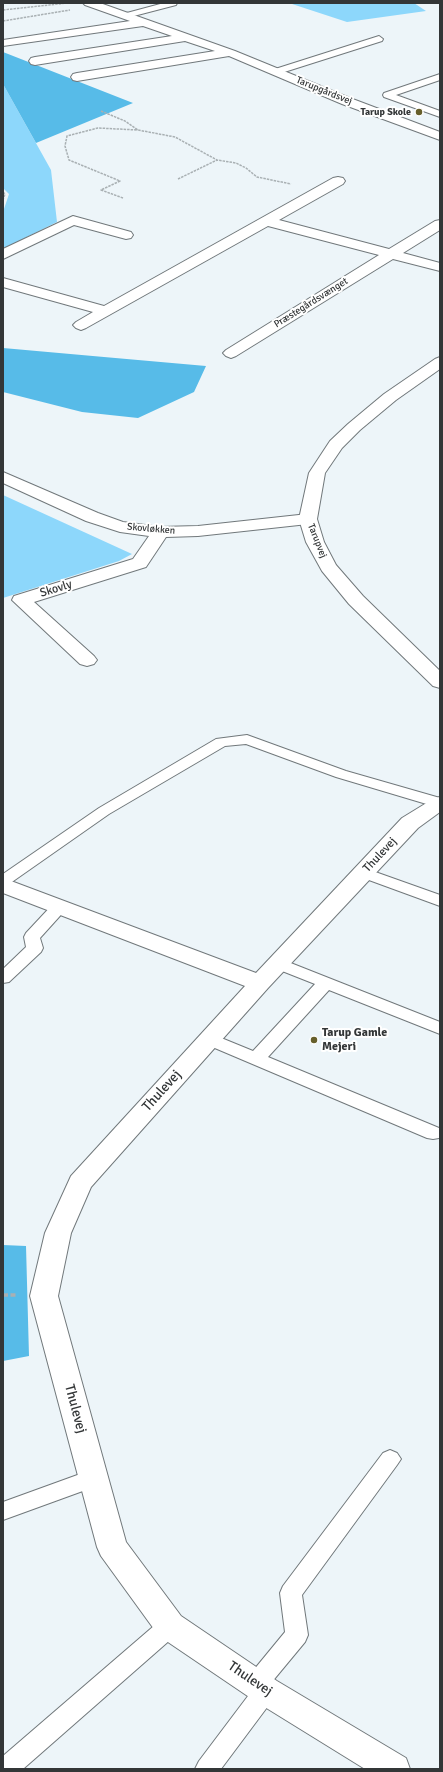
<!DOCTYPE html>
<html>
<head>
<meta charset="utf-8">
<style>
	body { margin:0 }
	#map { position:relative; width:443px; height:1772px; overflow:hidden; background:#edf5f9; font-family:Signika,sans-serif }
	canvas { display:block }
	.frame { position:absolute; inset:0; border:4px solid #333637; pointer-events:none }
</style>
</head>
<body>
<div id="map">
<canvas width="443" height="1772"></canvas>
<div class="frame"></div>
</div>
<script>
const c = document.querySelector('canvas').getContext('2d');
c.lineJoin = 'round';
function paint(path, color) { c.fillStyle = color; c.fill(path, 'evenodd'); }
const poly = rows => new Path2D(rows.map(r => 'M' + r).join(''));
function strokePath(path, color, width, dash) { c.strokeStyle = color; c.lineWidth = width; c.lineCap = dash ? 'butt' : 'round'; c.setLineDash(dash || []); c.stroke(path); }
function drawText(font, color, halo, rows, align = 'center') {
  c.font = font + ' Signika,sans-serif'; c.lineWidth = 4; c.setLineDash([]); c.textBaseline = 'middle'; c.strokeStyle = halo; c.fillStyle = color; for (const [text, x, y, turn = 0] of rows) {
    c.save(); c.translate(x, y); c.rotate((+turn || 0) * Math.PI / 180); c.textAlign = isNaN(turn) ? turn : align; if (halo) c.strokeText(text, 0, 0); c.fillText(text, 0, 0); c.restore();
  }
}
const green = poly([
	[289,3,414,3,426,11,347,22],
	[3,84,51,170,57,222,7,247,3,247,3,212,9,194,3,188],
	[3,495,132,554,119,561,3,598]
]);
const forest = poly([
	[3,52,133,103,36,143,3,84],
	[3,348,104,357,206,366,194,392,138,418,82,412,3,392],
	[3,1245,26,1246,29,1356,3,1361]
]);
const pathFar1 = poly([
	[3,10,68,3],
	[3,21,70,10],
	[101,111,125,121,138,130,175,137,217,160,236,163,246,168,257,177,291,184],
	[178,179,217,160],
	[3,192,5,194,3,200],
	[123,198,101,190,120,181,69,160,65,146,67,136,98,128,138,130]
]);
const path = poly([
	[3,1295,16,1295]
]);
const service = poly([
	[164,3,177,3,176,5,126,18,122,16,123,14,164,3],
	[379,36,383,39,382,41,278,74,275,75,271,72,272,70,379,36],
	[440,74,440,80,396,95,440,111,440,117,384,97,383,95,384,93,440,74],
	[247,735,346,771,440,798,440,808,336,777,246,744,225,746,109,814,9,884,3,886,3,874,99,808,216,739,247,735],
	[364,868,440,895,440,906,358,876,356,873,358,870,364,868],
	[60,902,66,903,68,907,40,938,43,948,41,952,9,982,3,983,3,969,26,947,24,937,26,933,54,903,60,902],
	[278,958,440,1022,440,1034,329,990,268,1057,439,1128,439,1138,433,1139,427,1138,203,1043,200,1039,203,1035,209,1033,253,1051,315,984,272,967,270,963,272,959,278,958],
	[390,1450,397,1453,401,1459,397,1465,302,1595,308,1635,305,1642,271,1683,274,1684,278,1691,274,1698,221,1769,195,1769,199,1761,251,1692,248,1691,244,1684,248,1677,285,1632,280,1593,283,1586,383,1453,390,1450],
	[94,1469,102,1472,105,1478,102,1484,3,1520,3,1502,94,1469],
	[170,1616,178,1619,181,1626,178,1633,23,1769,3,1769,3,1756,162,1619,170,1616]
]);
const minor = poly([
	[83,3,100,3,235,51,350,98,440,132,440,140,342,104,229,56,77,81,73,80,71,77,73,74,77,73,215,51,185,41,35,65,31,64,29,61,31,58,35,57,172,36,143,26,3,46,3,40,130,21,85,5,83,3],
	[338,177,343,178,345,181,343,184,279,220,389,249,435,221,440,220,440,230,403,253,440,263,440,271,393,259,236,356,231,358,226,356,223,353,226,350,379,255,268,226,86,328,81,330,76,328,73,325,76,322,93,312,3,287,3,278,104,306,333,178,338,177],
	[73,216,131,232,133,235,131,238,126,239,74,225,3,259,3,249,73,216],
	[3,472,98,513,123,522,160,527,198,526,308,514,314,515,317,519,314,523,308,524,198,536,166,537,146,567,34,602,94,656,97,660,94,664,87,666,80,664,12,600,14,596,133,559,149,536,120,532,86,521,3,483,3,472],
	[440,797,440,812,418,828,268,988,91,1187,71,1233,58,1296,126,1542,181,1616,277,1681,406,1758,410,1769,365,1769,255,1701,159,1636,101,1556,97,1547,30,1296,45,1233,71,1176,245,986,3,893,3,878,256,973,402,818,433,799,440,797]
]);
const tertiary = poly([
	[440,357,440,369,396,400,360,430,342,448,325,473,317,519,324,542,336,565,363,596,440,671,440,688,433,686,349,604,322,571,306,542,299,519,309,473,330,441,348,424,384,394,435,359,440,357]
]);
const markers = [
	[419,112,4,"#665f2b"],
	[314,1040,4,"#665f2b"]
];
const farStreetnames = [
	["Tarupgårdsvej",324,91,22],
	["Præstegårdsvænget",311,303,-32],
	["Skovløkken",151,529,5],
	["Tarupvej",317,541,68]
];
const farPoinames = [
	["Tarup Skole",411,112]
];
const streetNames = [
	["Skovly",56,589,-17],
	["Thulevej",380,855,-47]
];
const poiNames = [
	["Tarup Gamle",322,1033],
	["Mejeri",322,1047]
];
const nearStreetnames = [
	["Thulevej",162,1091,-48],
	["Thulevej",75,1409,75],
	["Thulevej",250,1679,34]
];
paint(green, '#8dd7fb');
paint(forest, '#57bbe8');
strokePath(service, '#71787b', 2);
strokePath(minor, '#71787b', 2);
strokePath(tertiary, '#71787b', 2);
strokePath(pathFar1, '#a9b0b3', 1.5, [2.5, 1]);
strokePath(path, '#a9b0b3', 3.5, [5, 2.5]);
paint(service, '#fff');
paint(minor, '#fff');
paint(tertiary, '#fff');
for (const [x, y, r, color] of markers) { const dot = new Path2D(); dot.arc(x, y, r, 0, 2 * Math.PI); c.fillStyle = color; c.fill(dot); strokePath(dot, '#fff', 1.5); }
drawText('10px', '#333637', '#fff', farStreetnames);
drawText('bold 10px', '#333637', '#fff', farPoinames, 'right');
drawText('12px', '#333637', '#fff', streetNames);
drawText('bold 12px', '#333637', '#fff', poiNames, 'left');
drawText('14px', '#333637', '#fff', nearStreetnames);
</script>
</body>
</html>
